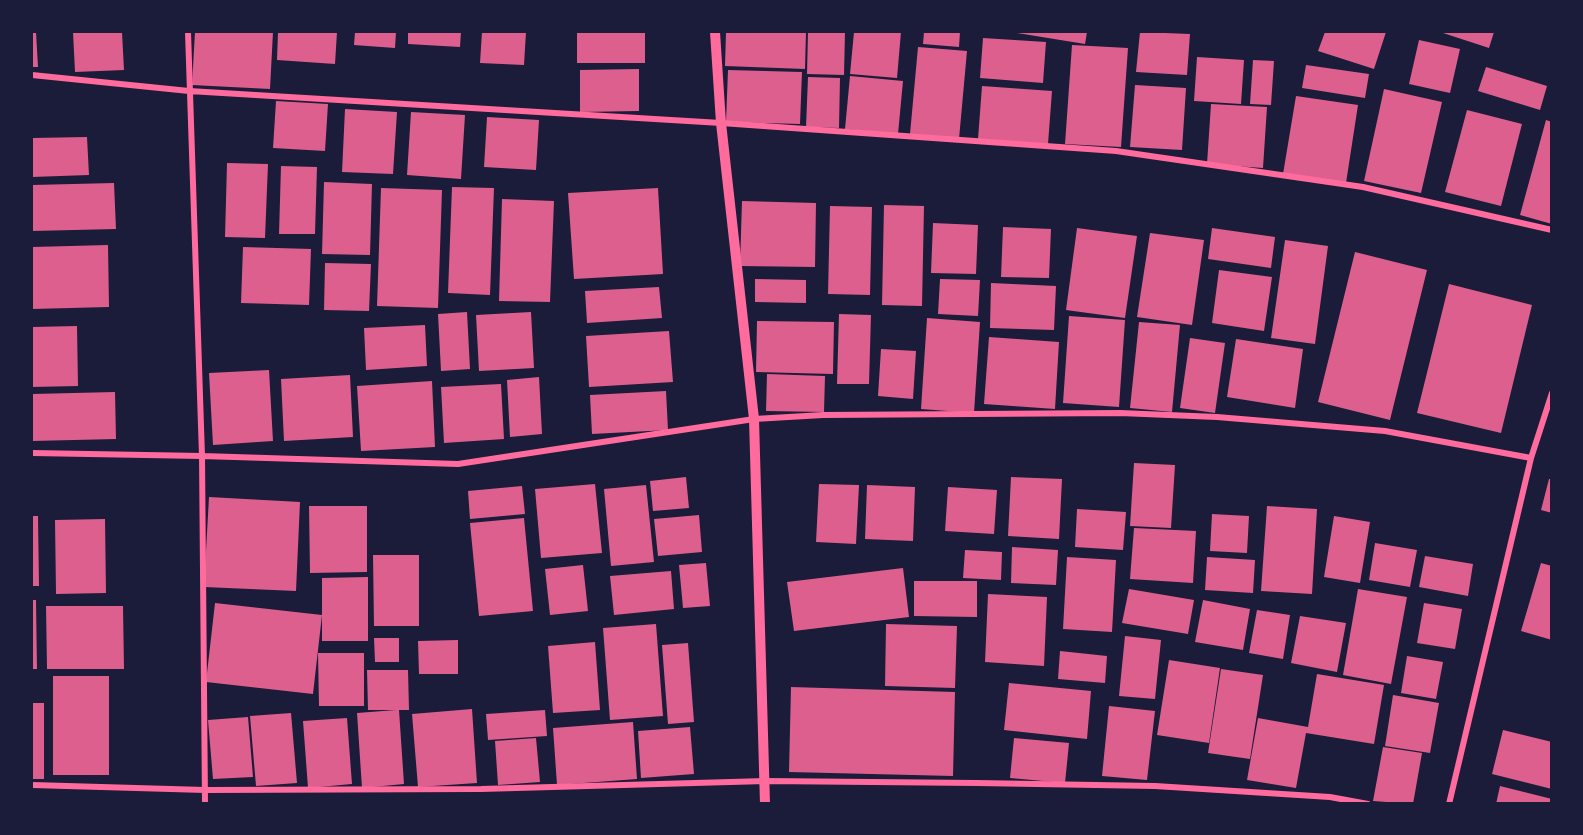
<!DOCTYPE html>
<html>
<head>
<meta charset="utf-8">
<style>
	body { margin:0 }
	#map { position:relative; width:1583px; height:835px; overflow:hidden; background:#1b1b3a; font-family:Overpass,sans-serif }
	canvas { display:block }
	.frame { position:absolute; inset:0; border:33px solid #1b1b3a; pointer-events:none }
</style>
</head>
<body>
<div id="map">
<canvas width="1583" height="835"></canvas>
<div class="frame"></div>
</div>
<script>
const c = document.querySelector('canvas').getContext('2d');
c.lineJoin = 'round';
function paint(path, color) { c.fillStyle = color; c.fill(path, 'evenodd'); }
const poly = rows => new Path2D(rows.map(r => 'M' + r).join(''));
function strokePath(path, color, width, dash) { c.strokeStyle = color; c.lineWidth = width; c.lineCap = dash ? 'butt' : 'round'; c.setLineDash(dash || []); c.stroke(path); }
const building = poly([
	[32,32,36,32,38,67,32,67],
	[73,32,122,32,124,70,75,72],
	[195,32,273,32,270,89,192,85],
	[278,32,337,32,335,64,277,60],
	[355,32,396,32,395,48,354,45],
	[408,32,461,32,460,47,408,44],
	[482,32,526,32,524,65,480,63],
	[577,32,645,32,645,63,577,63],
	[726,32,806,32,805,69,725,66],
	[808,32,845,32,844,75,807,74],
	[854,32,901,32,897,78,850,74],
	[924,32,960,32,959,47,923,44],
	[1011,32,1087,32,1085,44],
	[1140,32,1190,34,1187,75,1136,72],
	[1325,32,1386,32,1374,69,1318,51],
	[1440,32,1494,32,1489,48],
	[983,38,1046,42,1043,83,980,78],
	[1419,40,1460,49,1450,93,1409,84],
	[1072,45,1128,48,1121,147,1065,144],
	[918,47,967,51,959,139,910,134],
	[1197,57,1244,60,1241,104,1194,101],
	[1253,60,1274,61,1271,105,1250,104],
	[1306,65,1369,74,1365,98,1302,88],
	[1486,67,1547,86,1540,110,1478,91],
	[639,69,639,111,580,112,580,70],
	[728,70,802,72,800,124,726,122],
	[850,76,903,81,898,134,845,129],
	[808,77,840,78,839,128,806,127],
	[1135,85,1186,88,1182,150,1130,147],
	[982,86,1052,91,1048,144,978,139],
	[1384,89,1442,102,1421,193,1364,181],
	[1296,96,1358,105,1346,183,1283,174],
	[276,101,328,104,325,151,273,148],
	[1211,104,1267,107,1263,168,1207,164],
	[345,109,397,112,393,174,342,172],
	[1467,110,1522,124,1501,206,1445,192],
	[411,112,465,115,461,179,407,175],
	[487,117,539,120,536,170,484,167],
	[1546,120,1552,122,1552,224,1520,215],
	[87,137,89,175,32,177,32,138],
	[227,163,268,164,265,238,225,237],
	[281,166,317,167,315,234,279,234],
	[324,182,372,184,370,255,322,254],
	[114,183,116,229,32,231,32,185],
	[452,187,494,188,490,295,448,293],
	[381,188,442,190,438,308,377,306],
	[658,188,663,274,574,279,568,193],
	[502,199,554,201,550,302,499,301],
	[742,201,816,203,815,267,740,266],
	[884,205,924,206,922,306,882,305],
	[830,206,872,207,870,295,828,294],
	[933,223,978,225,976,274,931,273],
	[1003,227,1051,229,1049,278,1001,277],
	[1077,228,1137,236,1125,318,1066,310],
	[1212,228,1275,237,1271,268,1208,259],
	[1150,233,1204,240,1192,325,1137,317],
	[1285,240,1328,246,1315,344,1271,338],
	[108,245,109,307,32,309,32,247],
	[243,247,311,249,309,305,241,303],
	[1355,252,1427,270,1390,420,1318,402],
	[325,263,371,264,369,311,324,310],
	[1219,270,1272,277,1264,331,1212,323],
	[755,279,806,280,806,303,755,302],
	[940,279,980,280,978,316,938,314],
	[991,283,1056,286,1054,330,990,328],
	[1449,284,1532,305,1501,433,1417,413],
	[659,287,662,318,587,323,585,291],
	[467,312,470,369,441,371,438,314],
	[531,312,534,368,479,371,476,315],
	[839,314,871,315,869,384,837,384],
	[1069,316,1125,320,1119,407,1063,403],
	[927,318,980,322,974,413,921,409],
	[757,321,834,322,833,374,756,372],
	[1139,322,1180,325,1172,412,1130,408],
	[425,325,427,366,366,370,364,328],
	[77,326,78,386,32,387,32,327],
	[669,331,673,382,589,387,586,336],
	[989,337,1059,342,1055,409,984,404],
	[1190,338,1225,343,1215,413,1180,408],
	[1236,339,1303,349,1295,408,1227,397],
	[881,349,916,351,913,399,878,396],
	[269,370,273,441,213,445,209,373],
	[767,374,825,376,824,412,766,411],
	[350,375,353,437,284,441,281,379],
	[539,377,542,434,510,437,507,380],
	[432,381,435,447,361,451,357,386],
	[501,384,504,439,444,443,441,387],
	[666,391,668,430,592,434,590,395],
	[115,392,116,439,32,441,32,394],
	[1134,463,1175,465,1171,528,1130,526],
	[686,477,689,508,653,511,650,481],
	[1011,477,1062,479,1059,539,1008,536],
	[1549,479,1552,479,1552,513,1541,510],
	[595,484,602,553,541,558,535,489],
	[819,484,859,485,856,544,816,542],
	[646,485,654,562,611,566,604,489],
	[867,485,915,487,913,541,865,539],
	[522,486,525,514,470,519,468,491],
	[948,487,997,490,994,534,945,531],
	[209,497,300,502,296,591,204,587],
	[309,506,367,506,367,572,310,573],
	[1267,506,1317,509,1312,594,1261,591],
	[1077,509,1126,512,1123,550,1075,547],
	[1212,514,1249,516,1247,553,1210,551],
	[699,515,702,552,658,556,654,519],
	[32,516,38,516,39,586,32,586],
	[1334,516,1370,522,1360,583,1324,577],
	[524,518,533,611,479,616,470,523],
	[105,519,106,593,56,594,55,520],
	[1134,528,1196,531,1193,583,1130,579],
	[1375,543,1417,550,1410,587,1369,580],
	[1012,547,1058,550,1056,585,1011,583],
	[965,550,1002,552,1001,580,963,578],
	[373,555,419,555,419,626,374,626],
	[1425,556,1473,564,1468,596,1419,587],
	[1067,557,1116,560,1112,632,1063,629],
	[1207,557,1255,560,1253,593,1205,590],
	[706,563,710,606,683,608,679,565],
	[1541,563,1552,566,1552,640,1521,631],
	[583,565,588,611,550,615,545,569],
	[903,568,909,617,794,631,787,582],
	[671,571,674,609,614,615,610,576],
	[368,577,368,641,322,641,322,578],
	[914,581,977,581,977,617,914,616],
	[1129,589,1194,600,1188,634,1122,623],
	[1358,589,1407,597,1391,684,1343,675],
	[988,594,1047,597,1044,666,985,662],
	[32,600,36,600,37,669,32,669],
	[1203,600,1250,609,1243,650,1195,642],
	[215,603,322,615,313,694,206,682],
	[1424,603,1462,609,1455,649,1417,643],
	[46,606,123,606,124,669,47,669],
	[1257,610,1290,615,1283,659,1249,653],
	[1300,616,1346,623,1337,672,1291,663],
	[656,624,663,716,610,720,603,628],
	[886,624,957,626,955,688,885,686],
	[1125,636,1161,640,1155,699,1119,696],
	[374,638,399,638,399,662,375,662],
	[458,640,458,674,419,674,418,641],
	[595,642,600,710,553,713,548,646],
	[688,643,694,722,668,724,662,645],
	[1060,651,1107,656,1105,683,1058,679],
	[318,653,364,653,364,706,319,706],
	[1407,656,1443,662,1436,699,1401,693],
	[1169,660,1220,668,1209,743,1157,735],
	[1221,669,1263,675,1250,759,1208,753],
	[367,670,408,670,409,710,399,710,404,784,362,788,357,713,396,710,368,710],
	[1317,674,1384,685,1374,744,1306,733,1296,788,1247,780,1258,718,1308,727],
	[53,676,109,676,109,775,53,775],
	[1009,683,1091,691,1087,739,1004,730],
	[791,687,955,692,953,776,789,772],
	[1393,695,1439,703,1430,753,1385,746],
	[32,703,44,703,44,779,32,779],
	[1109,706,1155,711,1147,780,1102,776],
	[472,709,477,783,418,787,412,714],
	[545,710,547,736,488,740,486,714],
	[291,713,297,783,256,786,250,716],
	[248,717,253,777,213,779,208,720],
	[347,718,352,784,308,788,303,721],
	[633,722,637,779,557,785,553,728],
	[690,727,694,774,641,778,638,731],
	[1503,730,1552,742,1552,789,1492,774],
	[536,738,540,782,498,785,495,741],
	[1014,738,1069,743,1065,783,1010,778],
	[1383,747,1422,753,1413,804,1373,801],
	[1500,786,1552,799,1552,804,1496,804]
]);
const minor = poly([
	[188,32,202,456,205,804],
	[32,75,189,91,721,123,1116,151,1363,187,1552,230],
	[32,453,202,456,458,464,754,419,823,415,1120,413,1217,417,1385,431,1531,458],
	[32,785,205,790,481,789,766,781,977,783,1155,786,1330,797,1368,804],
	[1449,804,1531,458,1552,393]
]);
const tertiary = poly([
	[715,32,721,123,754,419,765,804]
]);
paint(building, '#dd5f8e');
strokePath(minor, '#ff6b9d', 6);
strokePath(tertiary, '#ff6b9d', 10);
</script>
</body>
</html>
